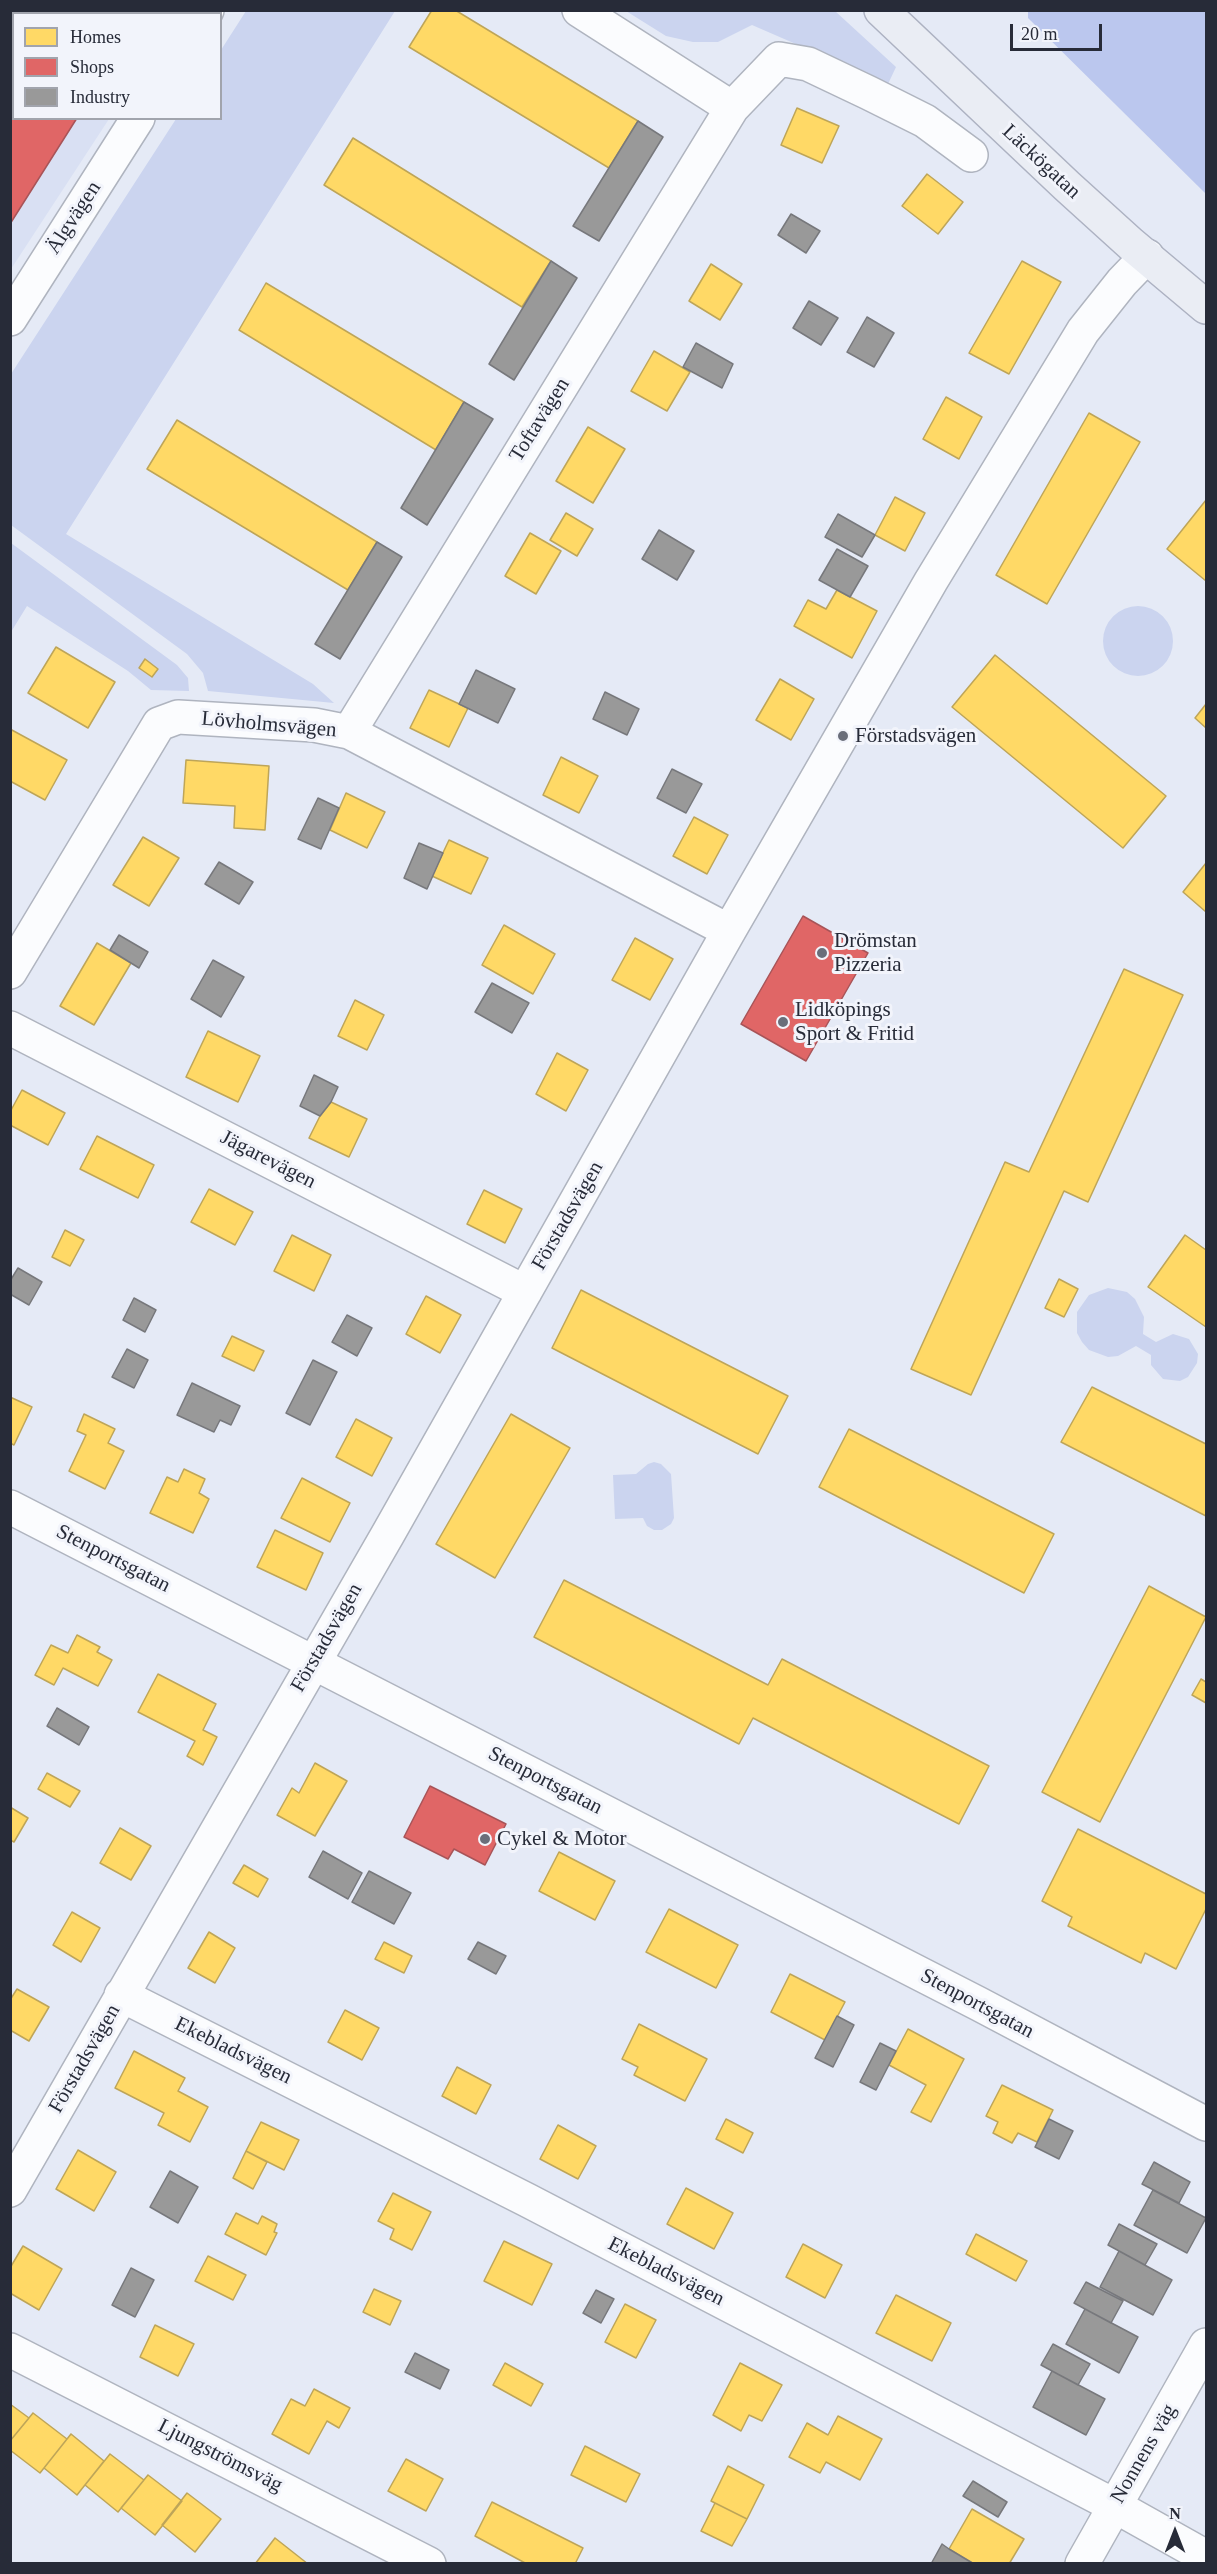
<!DOCTYPE html>
<html>
<head>
<meta charset="utf-8">
<style>
	body { margin:0 }
	#map { position:relative; width:1217px; height:2574px; overflow:hidden; background:#e5eaf6; font-family:Georgia,serif }
	canvas { display:block }
	.frame { position:absolute; inset:0; border:12px solid #272b38; pointer-events:none }
	.legend { position:absolute; left:12px; top:12px; width:210px; height:108px; box-sizing:border-box; background:#f2f4fb; border:2px solid #a1a4ad; margin:0; padding:8px 10px; list-style:none; font-size:18px; color:#272b38 }
	.legend li { display:flex; align-items:center; gap:12px; height:30px }
	.legend b { width:30px; border:2px solid #a1a4ad }
	.north { position:absolute; left:1145px; top:2502px; width:60px; height:60px; -webkit-text-stroke:4px #f2f4fb; paint-order:stroke; rotate:0deg; font-size:16px; font-weight:700; line-height:24px; text-align:center; color:#272b38 }
	.north::after { content:''; display:block; margin:auto; width:21px; height:27px; background:#272b38; clip-path:polygon(50% 0,100% 100%,50% 72%,0 100%) }
	.scale { position:absolute; left:1010px; top:24px; width:92px; height:27px; box-sizing:border-box; border:3px solid #272b38; border-top:0; padding-left:8px; font-size:18px; line-height:21px; white-space:nowrap; color:#272b38; -webkit-text-stroke:4px #f2f4fb; paint-order:stroke }
</style>
</head>
<body>
<div id="map">
<canvas width="1217" height="2574"></canvas>
<div class="frame"></div>
<ul class="legend">
<li><b style="height:16px;background:#ffd966"></b>Homes</li>
<li><b style="height:16px;background:#e06666"></b>Shops</li>
<li><b style="height:16px;background:#999"></b>Industry</li>
</ul>
<div class="north">N</div>
<div class="scale">20 m</div>
</div>
<script>
const c = document.querySelector('canvas').getContext('2d');
c.lineJoin = 'round';
function paint(path, color) { c.fillStyle = color; c.fill(path, 'evenodd'); }
const poly = rows => new Path2D(rows.map(r => 'M' + r).join(''));
function strokePath(path, color, width, dash) { c.strokeStyle = color; c.lineWidth = width; c.lineCap = dash ? 'butt' : 'round'; c.setLineDash(dash || []); c.stroke(path); }
function drawText(font, color, halo, rows, align = 'center') {
  c.font = font + ' Georgia,serif'; c.lineWidth = 6; c.setLineDash([]); c.textBaseline = 'middle'; c.strokeStyle = halo; c.fillStyle = color; for (const [text, x, y, turn = 0] of rows) {
    c.save(); c.translate(x, y); c.rotate((+turn || 0) * Math.PI / 180); c.textAlign = isNaN(turn) ? turn : align; if (halo) c.strokeText(text, 0, 0); c.fillText(text, 0, 0); c.restore();
  }
}
const built = poly([
	[11,11,180,11,178,14,14,14,14,118,109,119,11,269]
]);
const green = poly([
	[246,11,395,11,66,534,313,684,334,703,208,691,203,673,187,654,11,525,11,374,176,119,220,118,221,50],
	[626,11,835,11,896,67,888,84,752,25,718,42,693,42,666,36],
	[11,543,177,665,188,678,189,691,151,690,128,671,27,606,11,632],
	'1103 641a35 35 0 1 1 70 0a35 35 0 1 1-70 0Z',
	[1108,1288,1127,1292,1135,1299,1144,1317,1143,1334,1156,1342,1173,1334,1189,1339,1198,1354,1197,1363,1188,1377,1180,1381,1163,1379,1151,1365,1151,1355,1136,1346,1118,1356,1108,1357,1089,1350,1082,1342,1077,1333,1077,1312,1089,1295],
	[654,1462,661,1464,671,1474,674,1518,671,1524,662,1530,654,1530,647,1526,643,1518,615,1519,613,1475,636,1474,648,1464]
]);
const forest = poly([
	[1028,11,1206,11,1206,194,1028,18]
]);
const homes = poly([
	[432,10,455,10,638,121,609,168,409,47,432,10],
	[797,108,839,126,822,163,781,145,797,108],
	[353,138,551,261,522,307,324,185,353,138],
	[927,174,963,202,938,234,902,206,927,174],
	[1022,261,1061,282,1009,374,969,353,1022,261],
	[711,264,742,284,720,320,689,301,711,264],
	[266,283,464,402,436,450,239,330,266,283],
	[654,351,690,372,667,411,631,391,654,351],
	[946,397,982,417,959,459,923,439,946,397],
	[1089,413,1140,442,1047,604,996,575,1089,413],
	[177,420,377,542,348,590,147,469,177,420],
	[588,427,625,449,593,503,556,481,588,427],
	[895,497,925,513,905,551,875,535,895,497],
	[1206,500,1206,581,1167,549,1206,500],
	[566,513,593,529,577,556,550,540,566,513],
	[530,533,561,551,536,594,505,576,530,533],
	[837,590,877,611,852,658,794,626,808,600,826,609,837,590],
	[56,647,115,682,88,728,28,693,56,647],
	[995,655,1166,796,1123,848,952,707,995,655],
	[145,659,158,669,152,677,139,668,145,659],
	[780,679,814,699,791,740,756,720,780,679],
	[429,690,468,708,449,747,410,728,429,690],
	[1206,704,1206,728,1195,718,1206,704],
	[10,729,67,760,45,800,10,781,10,729],
	[561,757,598,776,579,813,543,795,561,757],
	[186,760,269,766,265,830,234,828,235,806,183,803,186,760],
	[346,793,385,812,367,848,330,830,346,793],
	[694,817,728,835,707,874,673,856,694,817],
	[143,837,179,858,149,906,113,885,143,837],
	[449,840,488,858,471,894,432,876,449,840],
	[1206,863,1206,912,1183,892,1206,863],
	[504,925,555,954,533,994,482,965,504,925],
	[635,938,673,959,650,1000,612,980,635,938],
	[97,943,131,963,94,1025,60,1006,97,943],
	[1124,969,1183,995,1088,1202,1064,1191,971,1395,911,1369,1005,1162,1029,1172,1124,969],
	[355,1000,384,1015,367,1050,338,1036,355,1000],
	[208,1031,260,1056,238,1102,186,1077,208,1031],
	[557,1053,588,1070,566,1111,536,1094,557,1053],
	[22,1090,65,1113,48,1145,10,1125,10,1112,22,1090],
	[331,1102,367,1119,349,1157,309,1138,320,1116,331,1102],
	[97,1136,154,1165,138,1198,80,1169,97,1136],
	[209,1189,253,1212,235,1245,191,1222,209,1189],
	[484,1190,522,1209,505,1243,467,1224,484,1190],
	[65,1230,84,1240,70,1266,52,1257,65,1230],
	[292,1235,331,1255,314,1291,274,1271,292,1235],
	[1185,1235,1206,1250,1206,1327,1148,1287,1185,1235],
	[1059,1279,1078,1289,1064,1317,1045,1308,1059,1279],
	[581,1290,788,1396,758,1454,552,1348,581,1290],
	[426,1296,461,1315,440,1353,406,1334,426,1296],
	[232,1336,264,1351,254,1371,222,1356,232,1336],
	[1092,1387,1206,1444,1206,1516,1061,1442,1092,1387],
	[10,1397,32,1407,14,1445,10,1443,10,1397],
	[84,1414,115,1429,108,1443,124,1451,105,1489,69,1471,86,1435,77,1431,84,1414],
	[511,1414,570,1448,495,1578,436,1544,511,1414],
	[356,1419,392,1438,372,1476,336,1457,356,1419],
	[849,1429,1054,1534,1024,1593,819,1487,849,1429],
	[184,1469,205,1479,199,1493,209,1499,193,1533,150,1513,167,1477,178,1482,184,1469],
	[302,1478,350,1503,330,1542,281,1518,302,1478],
	[275,1530,323,1553,306,1590,257,1567,275,1530],
	[564,1580,768,1685,782,1659,989,1766,959,1824,753,1718,739,1744,534,1637,564,1580],
	[1149,1586,1206,1617,1100,1822,1042,1792,1149,1586],
	[77,1635,100,1647,97,1652,112,1660,98,1686,63,1668,54,1685,35,1675,51,1645,68,1653,77,1635],
	[158,1674,216,1704,203,1730,217,1737,203,1765,187,1756,195,1741,138,1712,158,1674],
	[1201,1679,1206,1682,1206,1703,1192,1695,1201,1679],
	[315,1763,347,1781,315,1836,277,1815,292,1788,299,1793,315,1763],
	[47,1773,80,1791,70,1807,38,1789,47,1773],
	[10,1807,28,1818,14,1842,10,1840,10,1807],
	[120,1828,151,1846,131,1880,100,1863,120,1828],
	[1078,1829,1206,1894,1206,1909,1176,1969,1145,1953,1141,1963,1068,1926,1072,1917,1042,1901,1078,1829],
	[559,1852,615,1881,595,1920,539,1891,559,1852],
	[244,1865,268,1879,258,1897,233,1883,244,1865],
	[669,1909,738,1945,716,1988,646,1952,669,1909],
	[72,1912,100,1928,81,1962,53,1945,72,1912],
	[209,1932,235,1948,215,1983,188,1968,209,1932],
	[384,1942,412,1956,404,1973,375,1959,384,1942],
	[790,1974,845,2002,825,2040,771,2012,790,1974],
	[17,1989,49,2007,29,2041,10,2030,10,2000,17,1989],
	[345,2010,379,2028,362,2060,328,2042,345,2010],
	[639,2024,707,2059,685,2101,634,2075,638,2067,622,2059,639,2024],
	[908,2029,964,2059,931,2122,911,2112,926,2085,889,2065,908,2029],
	[134,2051,185,2078,178,2091,208,2107,190,2142,158,2125,164,2113,115,2088,134,2051],
	[457,2067,491,2085,476,2114,442,2096,457,2067],
	[1002,2085,1053,2110,1037,2142,1018,2133,1012,2143,993,2133,998,2122,986,2116,1002,2085],
	[726,2119,753,2133,743,2153,716,2139,726,2119],
	[261,2122,299,2140,284,2170,246,2151,261,2122],
	[558,2125,596,2146,578,2179,540,2159,558,2125],
	[78,2150,116,2172,94,2211,56,2189,78,2150],
	[246,2151,267,2162,253,2189,233,2178,246,2151],
	[686,2188,733,2213,714,2249,667,2224,686,2188],
	[393,2193,431,2212,412,2250,390,2239,394,2229,378,2221,393,2193],
	[236,2213,258,2224,262,2216,277,2224,274,2232,277,2233,266,2255,225,2234,236,2213],
	[976,2234,1027,2261,1016,2281,966,2254,976,2234],
	[504,2241,552,2264,532,2305,484,2281,504,2241],
	[803,2244,842,2265,825,2298,786,2277,803,2244],
	[23,2246,62,2269,39,2310,10,2293,10,2268,23,2246],
	[208,2256,246,2275,233,2300,195,2281,208,2256],
	[374,2289,401,2301,390,2325,363,2312,374,2289],
	[896,2295,951,2323,932,2361,876,2333,896,2295],
	[625,2304,656,2320,636,2358,605,2342,625,2304],
	[155,2325,194,2344,178,2376,140,2357,155,2325],
	[505,2363,543,2384,531,2406,493,2385,505,2363],
	[740,2363,782,2385,762,2421,749,2415,741,2431,713,2415,740,2363],
	[314,2389,350,2408,339,2428,327,2421,309,2454,272,2434,291,2399,305,2406,314,2389],
	[10,2404,29,2418,10,2441,10,2404],
	[33,2413,67,2439,40,2473,10,2450,10,2441,33,2413],
	[838,2416,882,2439,860,2480,826,2462,820,2473,789,2457,807,2423,828,2435,838,2416],
	[71,2434,104,2461,77,2495,44,2468,71,2434],
	[585,2446,640,2474,626,2502,571,2475,585,2446],
	[110,2454,144,2480,118,2512,85,2485,110,2454],
	[406,2459,443,2479,426,2511,388,2491,406,2459],
	[728,2466,764,2485,747,2519,711,2501,728,2466],
	[148,2475,182,2501,155,2535,121,2508,148,2475],
	[187,2493,221,2519,195,2552,162,2525,187,2493],
	[492,2502,583,2548,575,2564,527,2564,475,2536,492,2502],
	[715,2503,747,2519,732,2546,701,2531,715,2503],
	[972,2509,1024,2539,1009,2564,974,2564,949,2549,972,2509],
	[275,2538,308,2564,255,2564,275,2538]
]);
const shops = poly([
	[44,10,145,10,143,14,42,14,44,10],
	[10,60,14,60,14,118,77,118,10,224,10,60],
	[803,916,868,953,806,1061,741,1024,803,916],
	[430,1786,506,1824,485,1865,454,1849,448,1859,404,1837,430,1786]
]);
const industry = poly([
	[638,121,663,137,599,241,573,226,638,121],
	[791,214,820,231,806,253,778,235,791,214],
	[551,261,577,278,514,380,489,364,551,261],
	[809,301,838,318,821,345,793,328,809,301],
	[867,317,894,333,874,367,847,352,867,317],
	[696,343,733,364,722,388,683,367,696,343],
	[464,402,493,419,427,525,401,508,464,402],
	[838,514,875,535,862,557,825,537,838,514],
	[659,530,694,551,677,580,642,559,659,530],
	[377,542,402,557,340,659,315,644,377,542],
	[837,549,868,566,850,597,819,580,837,549],
	[476,670,515,689,498,723,459,704,476,670],
	[605,692,639,709,627,735,593,719,605,692],
	[672,769,702,784,686,813,657,798,672,769],
	[318,798,339,808,321,849,298,839,318,798],
	[419,843,443,853,427,889,404,878,419,843],
	[219,862,253,882,239,904,205,884,219,862],
	[119,935,148,952,139,968,110,950,119,935],
	[213,960,244,977,221,1017,191,999,213,960],
	[492,983,529,1003,512,1033,475,1012,492,983],
	[314,1075,338,1087,331,1102,320,1116,300,1106,314,1075],
	[18,1268,42,1282,29,1305,10,1294,10,1281,18,1268],
	[134,1298,156,1310,145,1332,123,1320,134,1298],
	[347,1315,372,1328,357,1356,332,1342,347,1315],
	[127,1349,148,1360,134,1388,112,1377,127,1349],
	[313,1360,337,1372,310,1425,286,1413,313,1360],
	[192,1383,240,1406,231,1425,220,1420,214,1432,177,1415,192,1383],
	[57,1708,89,1727,79,1745,47,1726,57,1708],
	[323,1851,362,1873,348,1899,309,1877,323,1851],
	[369,1871,411,1893,394,1924,352,1902,369,1871],
	[478,1942,506,1956,496,1974,468,1959,478,1942],
	[837,2016,854,2025,833,2067,815,2058,837,2016],
	[880,2043,896,2051,876,2090,860,2082,880,2043],
	[1049,2119,1073,2131,1059,2159,1035,2147,1049,2119],
	[1154,2162,1190,2182,1179,2203,1142,2184,1154,2162],
	[170,2171,198,2187,178,2223,150,2207,170,2171],
	[1153,2190,1206,2218,1187,2253,1134,2225,1153,2190],
	[1119,2224,1157,2244,1145,2265,1108,2245,1119,2224],
	[1119,2251,1172,2280,1153,2315,1100,2287,1119,2251],
	[131,2268,154,2280,135,2317,112,2305,131,2268],
	[1086,2282,1123,2301,1111,2323,1074,2303,1086,2282],
	[596,2290,614,2299,601,2323,583,2313,596,2290],
	[1085,2309,1138,2337,1119,2373,1066,2344,1085,2309],
	[1053,2344,1090,2364,1078,2385,1041,2365,1053,2344],
	[415,2353,449,2370,440,2389,405,2372,415,2353],
	[1052,2371,1105,2399,1086,2435,1033,2407,1052,2371],
	[973,2481,1007,2502,998,2517,963,2496,973,2481],
	[942,2544,949,2549,974,2564,931,2564,942,2544]
]);
const minor = poly([
	[579,10,732,108],
	[205,14,207,10],
	[10,319,138,118],
	[349,732,732,108,779,59,808,64,869,93,925,121,971,155],
	[10,972,159,724,178,717,314,725,349,732,729,931],
	[10,1028,525,1292],
	[10,1507,979,2004,1206,2124],
	[121,1995,527,2200,1115,2506,1206,2557],
	[10,2190,388,1534,729,931,931,581,1083,331,1122,282,1147,256],
	[10,2350,429,2564],
	[1082,2564,1206,2345]
]);
const major = poly([
	[881,10,1067,186,1131,244,1206,307]
]);
const markers = [
	[843,736,6,"#6a6e7a"],
	[822,953,6,"#6a6e7a"],
	[783,1022,6,"#6a6e7a"],
	[485,1839,6,"#6a6e7a"]
];
const streetNames = [
	["Läckögatan",1041,162,43],
	["Älgvägen",74,218,-57],
	["Toftavägen",540,420,-58],
	["Lövholmsvägen",269,725,5],
	["Jägarevägen",268,1160,27],
	["Förstadsvägen",568,1216,-60],
	["Stenportsgatan",113,1559,27],
	["Förstadsvägen",327,1638,-60],
	["Stenportsgatan",545,1781,27],
	["Stenportsgatan",977,2004,28],
	["Ekebladsvägen",233,2051,26],
	["Förstadsvägen",85,2059,-60],
	["Ekebladsvägen",666,2272,27],
	["Nonnens väg",1144,2454,-60],
	["Ljungströmsväg",220,2456,27]
];
const poiNames = [
	["Förstadsvägen",855,736],
	["Drömstan",834,941],
	["Pizzeria",834,965],
	["Lidköpings",795,1010],
	["Sport & Fritid",795,1034],
	["Cykel & Motor",497,1839]
];
paint(built, '#d9e0f3');
paint(green, '#cbd4ef');
paint(forest, '#bbc7ee');
paint(homes, '#ffd966');
strokePath(homes, '#bea558', 1.5);
paint(shops, '#e06666');
strokePath(shops, '#a85458', 1.5);
paint(industry, '#999');
strokePath(industry, '#77787c', 1.5);
strokePath(minor, '#afb4bf', 36);
strokePath(major, '#adb2c2', 36);
strokePath(minor, '#fbfcfe', 33);
strokePath(major, '#eaedf4', 33);
for (const [x, y, r, color] of markers) { const dot = new Path2D(); dot.arc(x, y, r, 0, 2 * Math.PI); c.fillStyle = color; c.fill(dot); strokePath(dot, '#f2f4fb', 2); }
drawText('21px', '#272b38', '#f2f4fb', streetNames);
drawText('21px', '#272b38', '#f2f4fb', poiNames, 'left');
</script>
</body>
</html>
